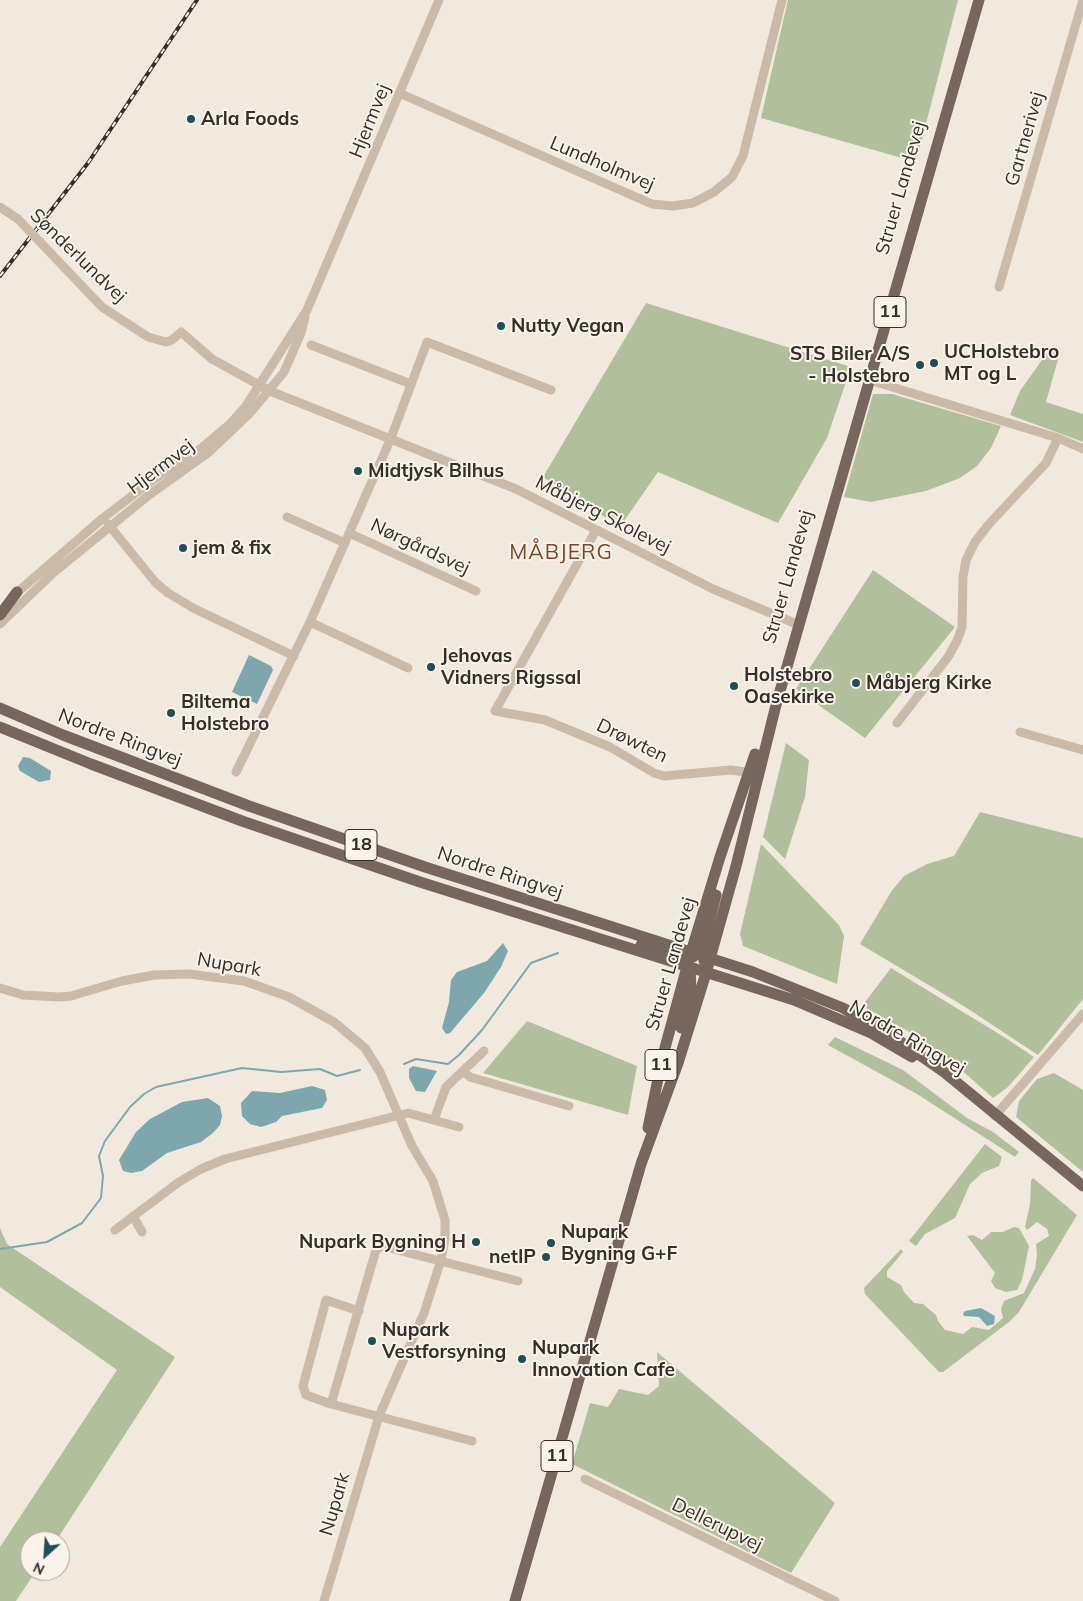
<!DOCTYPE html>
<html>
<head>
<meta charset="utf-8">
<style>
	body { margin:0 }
	#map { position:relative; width:1083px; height:1601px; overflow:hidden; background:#f1e9dd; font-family:Mulish,sans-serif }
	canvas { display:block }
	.north { position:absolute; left:20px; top:1531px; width:50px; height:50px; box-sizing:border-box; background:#f9f3e9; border:1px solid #aba49c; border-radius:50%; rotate:206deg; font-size:14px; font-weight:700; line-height:20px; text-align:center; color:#362e29 }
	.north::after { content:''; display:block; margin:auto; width:18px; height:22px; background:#204e56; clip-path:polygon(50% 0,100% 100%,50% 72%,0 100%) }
</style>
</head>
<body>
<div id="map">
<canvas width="1083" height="1601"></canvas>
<div class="north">N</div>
</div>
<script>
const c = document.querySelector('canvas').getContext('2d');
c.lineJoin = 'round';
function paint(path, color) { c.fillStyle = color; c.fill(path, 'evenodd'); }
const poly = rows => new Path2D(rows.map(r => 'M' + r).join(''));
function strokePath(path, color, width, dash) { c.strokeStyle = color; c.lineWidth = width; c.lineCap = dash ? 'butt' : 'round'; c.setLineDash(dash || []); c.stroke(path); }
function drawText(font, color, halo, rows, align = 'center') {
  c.font = font + ' Mulish,sans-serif'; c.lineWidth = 4; c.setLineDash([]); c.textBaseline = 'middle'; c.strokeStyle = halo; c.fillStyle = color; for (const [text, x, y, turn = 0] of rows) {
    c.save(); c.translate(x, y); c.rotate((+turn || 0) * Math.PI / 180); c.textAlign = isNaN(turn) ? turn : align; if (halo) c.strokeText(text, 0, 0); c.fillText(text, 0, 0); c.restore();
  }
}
const green = poly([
	[788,0,958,0,916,162,761,118],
	[646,303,851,367,827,438,778,523,658,472,620,527,543,477],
	[1054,350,1059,356,1046,402,1083,414,1083,442,1010,415,1020,391,1046,354],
	[873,394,892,394,1001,426,991,448,977,466,960,478,926,491,871,502,844,497],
	[873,570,955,627,865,738,796,689],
	[786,743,809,760,805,797,785,859,763,837],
	[980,812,1083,838,1083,999,1038,1055,962,1005,860,944,891,892,904,876,927,864,954,856],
	[761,844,839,925,844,936,837,984,743,946,740,934],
	[891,968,1004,1037,1034,1057,1008,1087,993,1098,950,1060,917,1036,862,1006],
	[527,1021,637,1066,628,1115,483,1073],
	[835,1037,903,1070,967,1118,993,1132,1019,1152,1015,1157,917,1094,828,1045],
	[1054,1073,1083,1090,1083,1172,1016,1117,1019,1101,1037,1079],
	[985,1144,1002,1157,999,1166,982,1173,970,1184,955,1218,925,1234,916,1246,909,1241],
	[1033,1178,1077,1215,1019,1312,1009,1322,943,1372,939,1372,865,1294,864,1288,901,1249,903,1252,887,1271,887,1277,901,1285,904,1292,914,1303,923,1304,936,1315,938,1321,945,1330,963,1334,972,1327,989,1330,1003,1318,1001,1309,1004,1301,1024,1293,1035,1269,1037,1255,1036,1244,1049,1236,1047,1229,1037,1222,1027,1230,1025,1227,1030,1204,1031,1180],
	[1014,1227,1019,1228,1029,1246,1022,1280,1017,1290,1006,1292,995,1288,991,1281,995,1273,967,1236,973,1235,982,1240,991,1232,1003,1232],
	[0,1228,7,1244,175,1357,56,1541,30,1541,30,1571,36,1571,16,1601,0,1601,0,1547,117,1370,0,1287],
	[657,1352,835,1503,791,1573,572,1464,590,1403,608,1407,619,1389,648,1395,659,1386]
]);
const water = poly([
	[249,655,271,666,273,670,257,704,232,692],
	[23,757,30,758,51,771,50,780,39,782,20,771,18,766],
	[503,943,508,951,501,967,484,993,450,1033,446,1034,442,1028,449,1002,451,980,457,972,487,961],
	[413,1066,437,1071,425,1092,416,1091,409,1078,409,1069],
	[312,1086,325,1090,327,1100,322,1108,282,1116,276,1122,261,1127,250,1124,242,1116,241,1103,252,1091,280,1093],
	[208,1098,220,1106,222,1116,220,1125,213,1133,201,1142,167,1153,142,1171,131,1173,123,1171,119,1160,136,1132,150,1119,182,1102],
	[981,1308,995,1316,994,1324,987,1326,979,1317,964,1316,963,1314,965,1311]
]);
const stream = poly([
	[404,1064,416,1059,448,1064,459,1055,482,1030,531,963,558,953],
	[0,1249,47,1242,82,1223,101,1198,103,1176,99,1156,105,1141,130,1107,144,1094,156,1087,242,1068,281,1072,320,1069,337,1076,360,1070]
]);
const minor = poly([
	[399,93,652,204,673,206,693,203,714,192,732,177,743,156,782,0],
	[0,207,18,219],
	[41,243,102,307,148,337,166,342,172,340,181,332,212,359,270,391,516,489,713,589,799,625],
	[999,287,1083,0],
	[311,345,411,384],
	[863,378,1058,438,1083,449],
	[287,517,345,543],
	[108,524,155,582,168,593,195,609,294,656],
	[596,530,495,711,545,720,610,747,654,773,664,776,731,770,753,773],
	[349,533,476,591],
	[13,596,103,518,153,480,198,451,230,424,246,406,307,310,439,0],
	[310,622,408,668],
	[0,624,53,573,149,495,209,452,251,412,284,372,301,333,305,317],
	[897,723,948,657,957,641,962,627,963,577,966,560,975,542,989,524,1046,463,1058,438],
	[1020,732,1083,750],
	[236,772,310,622,391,438,427,342,551,390],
	[0,988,23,995,59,997,71,996,122,981,154,975,189,974,244,981,289,997,334,1022,365,1048,380,1072,412,1146,433,1181,445,1220,445,1239,441,1260,424,1313,379,1416,324,1601],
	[463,1071,470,1077,569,1106],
	[995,1116,1083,1014],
	[434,1120,446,1087,484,1051],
	[133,1216,142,1232],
	[115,1230,179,1182,201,1169,225,1159,408,1113,459,1127],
	[359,1311,326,1300,303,1386,306,1395,331,1404,472,1441],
	[331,1404,376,1250,382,1246,518,1281],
	[585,1479,835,1601]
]);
const major = poly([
	[0,615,17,592],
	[0,708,63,735,249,806,425,867,753,972,843,1008,901,1042,944,1072,1083,1186],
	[0,727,91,764,242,821,420,882,794,1000,871,1033,912,1057],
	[641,945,682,957,693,957],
	[704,961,703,944,716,895],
	[681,1028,691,990,690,968],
	[648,1128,662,1059,691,952,720,857,755,754],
	[515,1601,641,1164,678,1063,706,973,736,866,776,705,979,0]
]);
const rail = poly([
	[0,276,88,163,197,0]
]);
const minorBridge = poly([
	[18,219,41,243]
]);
const markers = [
	[191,119,5,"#204e56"],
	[501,326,5,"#204e56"],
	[934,363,5,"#204e56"],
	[920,365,5,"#204e56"],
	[358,471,5,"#204e56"],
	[183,548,5,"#204e56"],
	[431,667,5,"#204e56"],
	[856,683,5,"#204e56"],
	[734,686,5,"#204e56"],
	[171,713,5,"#204e56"],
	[476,1242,5,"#204e56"],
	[551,1243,5,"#204e56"],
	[546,1257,5,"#204e56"],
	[372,1341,5,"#204e56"],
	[522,1359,5,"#204e56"]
];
const shields = [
	[890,312,32],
	[361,845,32],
	[661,1065,32],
	[557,1456,32]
];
const shieldNames = [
	["11",890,312],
	["18",361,845],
	["11",661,1065],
	["11",557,1456]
];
const poiNames = [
	["Arla Foods",201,119],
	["Nutty Vegan",511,326],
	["UCHolstebro",944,352],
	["MT og L",944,374],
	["STS Biler A/S",910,354,"right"],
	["- Holstebro",910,376,"right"],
	["Midtjysk Bilhus",368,471],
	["jem & fix",193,548],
	["Jehovas",441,656],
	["Vidners Rigssal",441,678],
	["Holstebro",744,675],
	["Oasekirke",744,697],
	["Måbjerg Kirke",866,683],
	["Biltema",181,702],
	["Holstebro",181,724],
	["Nupark",561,1232],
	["Bygning G+F",561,1254],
	["Nupark Bygning H",466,1242,"right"],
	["netIP",536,1257,"right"],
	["Nupark",382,1330],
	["Vestforsyning",382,1352],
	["Nupark",532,1348],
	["Innovation Cafe",532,1370]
];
const streetNames = [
	["Hjermvej",370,121,-68],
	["Gartnerivej",1025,139,-74],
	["Lundholmvej",602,164,23],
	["Struer Landevej",901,188,-74],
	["Sønderlundvej",78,256,44],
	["Hjermvej",161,467,-37],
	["Måbjerg Skolevej",603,515,27],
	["Nørgårdsvej",420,547,25],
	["Struer Landevej",788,577,-74],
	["Nordre Ringvej",120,738,21],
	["Drøwten",632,741,26],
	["Nordre Ringvej",500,873,18],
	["Struer Landevej",671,964,-74],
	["Nupark",229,965,10],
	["Nordre Ringvej",907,1038,30],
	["Nupark",335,1504,-74],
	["Dellerupvej",717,1525,26]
];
const quarterNames = [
	["MÅBJERG",561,553]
];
paint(green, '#b2bf9d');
paint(water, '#7da7ad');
strokePath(stream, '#7da7ad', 2);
strokePath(minor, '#c9baa9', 9);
strokePath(major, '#77665b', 11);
strokePath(rail, '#362e29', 4);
strokePath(rail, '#f9f3e9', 2, [5.5]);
strokePath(minorBridge, '#c9baa9', 9);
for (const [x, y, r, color] of markers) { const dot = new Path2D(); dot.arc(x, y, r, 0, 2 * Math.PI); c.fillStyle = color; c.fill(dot); strokePath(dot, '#f9f3e9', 2); }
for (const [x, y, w] of shields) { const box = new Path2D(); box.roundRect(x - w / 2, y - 15.5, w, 31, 4); c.fillStyle = '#f9f3e9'; c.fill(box); strokePath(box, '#362e29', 1); }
drawText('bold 18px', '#362e29', null, shieldNames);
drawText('bold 19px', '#362e29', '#f9f3e9', poiNames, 'left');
drawText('19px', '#362e29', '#f9f3e9', streetNames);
c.letterSpacing = '1px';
drawText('21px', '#814226', '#f9f3e9', quarterNames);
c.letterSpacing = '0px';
</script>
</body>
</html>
